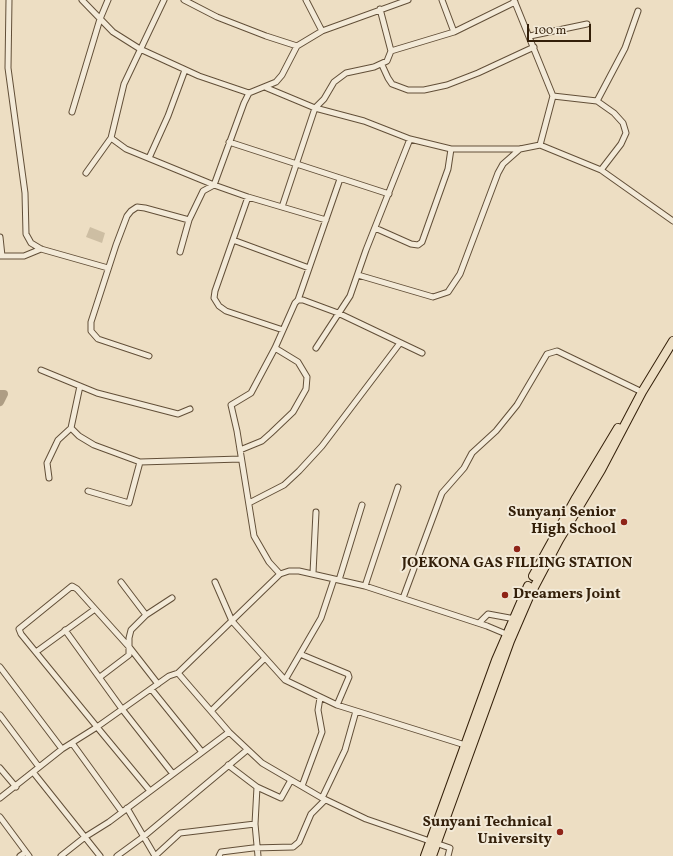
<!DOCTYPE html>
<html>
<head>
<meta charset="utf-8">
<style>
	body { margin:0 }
	#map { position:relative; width:673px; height:856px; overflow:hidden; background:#eddec3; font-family:Vollkorn,serif }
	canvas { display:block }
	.scale { position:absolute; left:527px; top:24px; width:64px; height:18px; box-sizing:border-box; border:2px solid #331f09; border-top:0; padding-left:5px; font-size:12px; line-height:14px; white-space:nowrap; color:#331f09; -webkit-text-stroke:3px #f3ead8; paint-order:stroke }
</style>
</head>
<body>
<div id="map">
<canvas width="673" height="856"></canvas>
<div class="scale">100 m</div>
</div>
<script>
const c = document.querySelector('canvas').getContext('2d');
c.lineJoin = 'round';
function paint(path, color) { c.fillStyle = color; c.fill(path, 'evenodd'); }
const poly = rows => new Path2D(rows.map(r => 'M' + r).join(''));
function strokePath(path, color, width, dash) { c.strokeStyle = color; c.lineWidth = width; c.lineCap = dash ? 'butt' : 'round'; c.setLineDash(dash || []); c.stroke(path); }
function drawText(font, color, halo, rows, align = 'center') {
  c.font = font + ' Vollkorn,serif'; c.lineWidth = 4; c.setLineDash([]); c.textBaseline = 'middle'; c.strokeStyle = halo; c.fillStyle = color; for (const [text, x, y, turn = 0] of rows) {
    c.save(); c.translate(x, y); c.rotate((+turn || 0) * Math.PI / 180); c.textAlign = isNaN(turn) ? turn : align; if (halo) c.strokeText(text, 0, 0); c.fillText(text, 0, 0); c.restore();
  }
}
const green = poly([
	[90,227,105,233,102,243,86,237]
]);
const river = poly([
	[0,394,4,394,0,402]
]);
const minor = poly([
	[9,0,8,68,25,193,26,234,31,243,41,249,108,268],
	[82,0,113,32,140,49,199,76,249,93],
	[184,0,217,17,266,36,297,46],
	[306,0,322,31],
	[442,0,454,32],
	[514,0,553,96,540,145],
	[530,36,587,24],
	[391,51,454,32,515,2],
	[382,65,388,78,392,84,408,90,424,90,447,85,478,73,534,47],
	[267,88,315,108,364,121,410,139,451,149,520,149,540,145,601,170],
	[553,96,597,101,614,113,623,123,626,133,621,144,601,170,673,221],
	[597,101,625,48,638,11],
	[72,112,100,19,108,0],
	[111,138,126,149,214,185,248,197,326,220],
	[229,142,389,194],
	[149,158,168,116,185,70],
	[86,173,111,138,124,84,164,0],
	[248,197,215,291,214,298,219,306,226,311,283,330],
	[282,207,315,108,324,99,334,82,346,73,374,67,387,61,391,51,380,9],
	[375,228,411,244,418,245,422,242,448,169,451,149],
	[0,237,2,256],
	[233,240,309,268],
	[180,252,189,220,203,191,214,185,244,103,249,93,276,82,282,75,297,46,322,31,408,0],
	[0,256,24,256,41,249],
	[358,275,433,297,448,292,460,274,498,173,503,164,520,149],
	[298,300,340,179],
	[316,348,350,296,366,250,410,139],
	[149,356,98,339,91,331,91,322,116,245,127,216,131,211,137,207,145,208,189,220],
	[41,370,97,393,178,414,190,409],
	[71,428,79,436,94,445,140,462,241,459],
	[240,450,262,441,271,433,293,412,306,389,307,377,298,362,275,348],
	[49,478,47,463,58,440,71,428,80,386],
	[88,491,129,503,140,462],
	[249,503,284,485,299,471,322,446,400,343],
	[313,573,316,512],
	[280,574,269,562,254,536,237,431,231,405,251,393,275,348,295,303,298,300,303,300,338,313,422,353],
	[339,580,362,505],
	[121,582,146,615],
	[215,582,232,621,285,680,337,705,465,745],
	[365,586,398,487],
	[403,598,442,493,464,468,472,453,496,431,517,405,547,354,557,351,642,392],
	[479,623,488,614,515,619],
	[65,630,122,709,173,774],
	[36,652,95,609,130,648,158,684],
	[300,654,348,674,349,677,337,705],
	[0,667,62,749],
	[100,677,129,655,129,638,131,630,146,615,172,598],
	[285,680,321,618,334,579],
	[152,690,202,752],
	[211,711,264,659],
	[0,715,39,767],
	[229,732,262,763,322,798,366,819,450,848,448,856],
	[72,743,122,812],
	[228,765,257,787,281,798,291,780],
	[0,768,16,787],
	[33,772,100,856],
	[302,786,322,732,318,710,320,698],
	[150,791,97,727,169,676,178,673],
	[0,798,62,749,97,727,21,634,19,629,72,586,77,589,95,609],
	[322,798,345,750,356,711],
	[127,808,155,856],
	[0,817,26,852],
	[255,824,258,856],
	[20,856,26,852,29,856],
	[61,856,85,837,109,822,229,732,178,673,280,574,289,571,299,571,365,586,487,626,506,634],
	[117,856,143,837,247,750],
	[155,856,180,833,255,824,257,787],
	[219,856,221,852,253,848,293,847,299,842,311,814,325,800]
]);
const primary = poly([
	[533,576,576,498,618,428],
	[425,856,496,660,528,586],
	[432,856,510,641,529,597,559,540,601,470,642,392,673,341]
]);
const markers = [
	[624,522,4,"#8f2418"],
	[517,549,4,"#8f2418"],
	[505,595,4,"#8f2418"],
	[560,832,4,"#8f2418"]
];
const poiNames = [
	["Sunyani Senior",616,513],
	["High School",616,530],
	["JOEKONA GAS FILLING STATION",517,564,"center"],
	["Dreamers Joint",513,595,"left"],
	["Sunyani Technical",552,823],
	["University",552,840]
];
paint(green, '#cdbea3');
strokePath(river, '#ae9d84', 8);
strokePath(minor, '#624f38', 7);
strokePath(primary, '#331f09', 10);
strokePath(minor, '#f3ead8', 5);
strokePath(primary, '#eddec3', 8);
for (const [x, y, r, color] of markers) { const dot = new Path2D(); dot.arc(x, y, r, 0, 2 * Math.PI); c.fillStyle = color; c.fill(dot); strokePath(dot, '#f3ead8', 1.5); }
drawText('bold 15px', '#331f09', '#f3ead8', poiNames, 'right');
</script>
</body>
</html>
